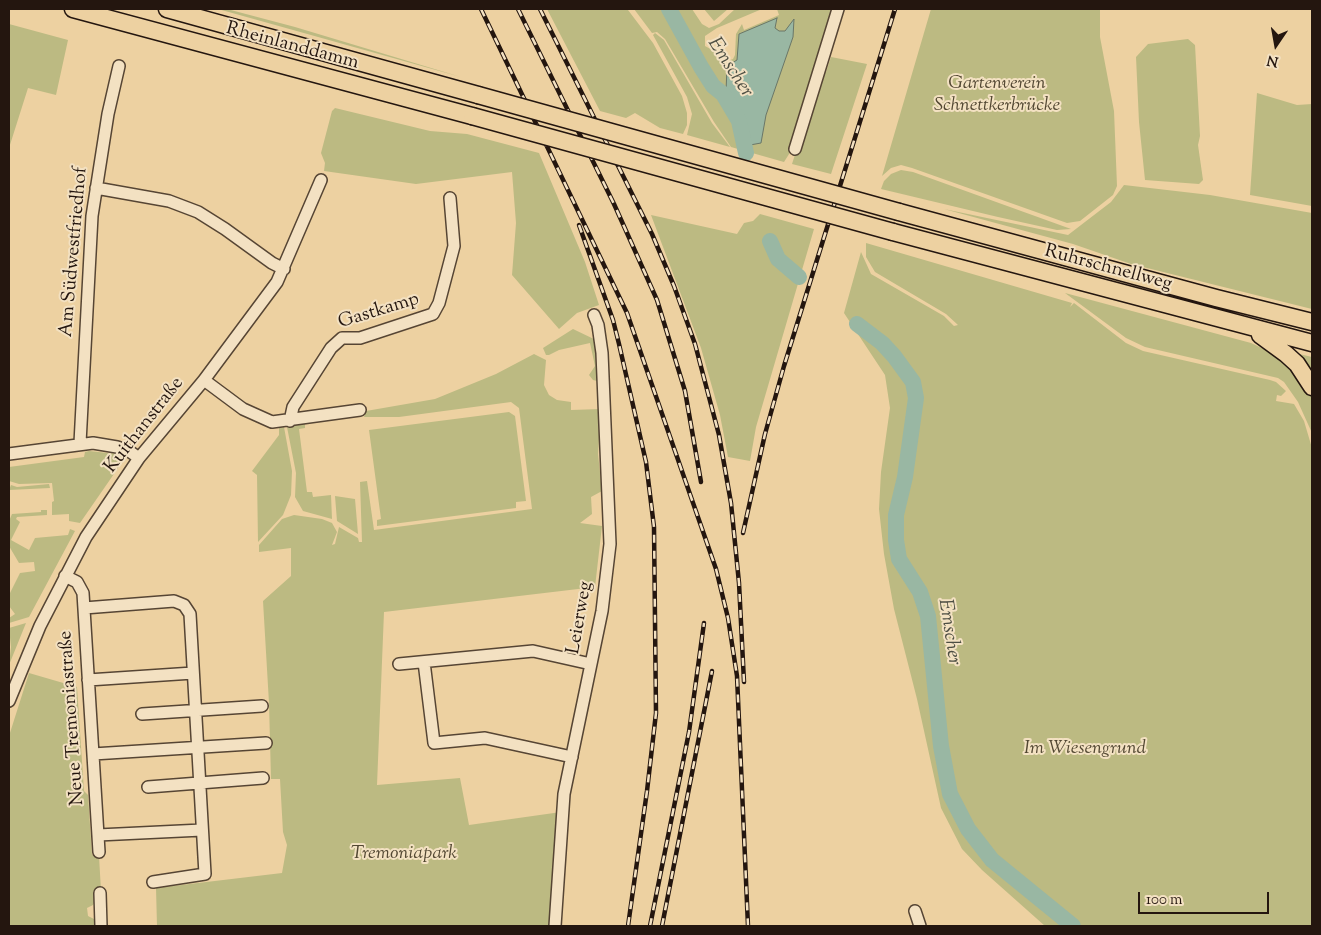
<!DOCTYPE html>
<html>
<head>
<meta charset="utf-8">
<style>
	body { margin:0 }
	#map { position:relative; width:1321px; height:935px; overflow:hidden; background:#edd1a1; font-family:"Sorts Mill Goudy",serif }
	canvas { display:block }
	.frame { position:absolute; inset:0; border:10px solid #24160f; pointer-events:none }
	.north { position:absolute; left:1251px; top:20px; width:50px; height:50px; -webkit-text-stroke:4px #f3e1c2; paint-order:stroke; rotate:192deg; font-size:14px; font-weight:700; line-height:20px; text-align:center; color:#24160f }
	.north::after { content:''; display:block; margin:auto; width:18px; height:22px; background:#24160f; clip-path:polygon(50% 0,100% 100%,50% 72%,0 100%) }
	.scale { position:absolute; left:1138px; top:892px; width:131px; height:22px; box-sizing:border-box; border:2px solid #24160f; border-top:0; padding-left:6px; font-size:15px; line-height:18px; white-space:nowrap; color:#24160f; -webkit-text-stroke:4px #f3e1c2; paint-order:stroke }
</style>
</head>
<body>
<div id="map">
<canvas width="1321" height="935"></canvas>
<div class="frame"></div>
<div class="north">N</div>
<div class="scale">100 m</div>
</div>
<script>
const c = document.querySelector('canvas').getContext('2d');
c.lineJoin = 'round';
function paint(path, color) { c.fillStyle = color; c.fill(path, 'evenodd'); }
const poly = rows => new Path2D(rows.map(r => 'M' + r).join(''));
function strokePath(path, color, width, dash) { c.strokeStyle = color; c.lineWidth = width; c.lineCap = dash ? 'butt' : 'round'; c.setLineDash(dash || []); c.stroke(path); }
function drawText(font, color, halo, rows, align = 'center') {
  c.font = font + ' "Sorts Mill Goudy",serif'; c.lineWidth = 4; c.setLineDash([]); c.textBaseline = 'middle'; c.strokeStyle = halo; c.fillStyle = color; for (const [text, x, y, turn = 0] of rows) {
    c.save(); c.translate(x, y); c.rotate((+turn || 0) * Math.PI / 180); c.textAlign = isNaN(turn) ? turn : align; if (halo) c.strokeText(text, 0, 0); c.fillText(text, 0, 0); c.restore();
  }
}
const green = poly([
	[218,9,227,9,295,27,461,77],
	[547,9,628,10,653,43,682,96,687,113,687,125,683,134,660,128,635,113,626,118,600,111],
	[634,9,692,9,702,24,709,28,719,24,735,9,762,9,717,28,705,36,705,46,716,52,725,62,733,59,735,55,736,34,742,24,744,30,779,15,777,9,836,9,796,143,784,162,731,147,714,122,665,39,657,32,652,33],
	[704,9,728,9,714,21],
	[931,9,1100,9,1100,37,1114,111,1117,186,1113,195,1080,221,1067,223,912,168,901,165,891,168,882,176],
	[9,24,68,40,56,95,28,88,9,148],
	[655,33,664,40,712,123,730,147,687,135,692,114,687,97,653,35],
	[1188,39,1195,45,1200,136,1198,145,1203,180,1199,184,1145,180,1139,122,1136,57,1148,44],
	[831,57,867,64,831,174,792,164,822,71,826,72],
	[1257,93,1297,105,1312,104,1312,206,1250,195],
	[335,108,430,131,467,134,539,153,585,262,599,305,577,313,559,329,512,275,516,223,512,172,416,184,324,171,325,163,321,153,332,111],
	[901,170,913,172,1071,229,1057,230,998,217,881,189,884,181,891,174],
	[1124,185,1210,195,1312,213,1312,309,1131,264,1073,244,944,209,1068,235,1111,202],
	[760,214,814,229,756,427,750,461,728,457,720,415,701,348,651,215,737,234,744,223,753,221],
	[866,243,1072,303,1070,307,1074,303,1126,343,1143,351,1270,380,1276,382,1286,391,1281,396,1277,395,1276,401,1294,404,1304,421,1312,448,1312,926,1045,926,982,870,962,849,941,808,917,699,894,609,884,554,879,509,881,472,890,408,885,375,844,313,861,252,871,274,944,316,954,326,958,325,946,314,875,272,866,257],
	[1065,293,1251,343,1268,351,1294,370,1312,395,1312,433,1298,402,1284,382,1278,378,1145,347,1126,338],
	[573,329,598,341,601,405,598,405,597,381,593,380,589,375,595,366,590,343,559,350,549,355,546,355,543,348],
	[1295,353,1312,357,1312,379],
	[534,354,546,360,544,385,549,395,557,400,571,402,571,410,601,409,598,454,602,491,591,497,592,514,580,523,602,526,595,587,384,612,377,785,460,778,469,825,561,812,553,926,157,926,156,888,282,873,287,845,283,832,280,779,271,779,269,703,263,601,291,576,291,548,259,552,259,545,282,519,294,515,322,519,332,523,337,532,332,545,335,544,339,527,358,538,359,542,362,542,360,482,367,481,374,530,532,509,519,408,511,402,399,417,364,417,366,411,435,399,496,374],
	[509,412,515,416,526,501,516,502,516,508,377,526,377,520,381,519,369,430],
	[305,423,305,428,299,429,307,492,312,492,313,497,331,495,332,519,303,511,295,497,296,473,287,427],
	[284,427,292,471,291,495,283,515,258,542,257,475,252,471,279,435,279,428],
	[89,451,117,454,125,458,80,523,69,521,69,514,52,515,52,502,54,501,52,483,19,484,9,481,9,467,84,457,85,452],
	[11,485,17,487,49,484,50,488,9,490],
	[335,496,355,499,358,534,337,521],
	[41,510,47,510,47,515,17,517,16,519,20,522,11,540,29,550,35,538,68,535,70,529,75,531,29,617,9,623,9,618,15,614,9,606,9,595,20,573,35,571,34,562,19,563,9,546,9,521,12,514,41,512],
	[26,623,9,665,11,647,9,628],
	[29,673,77,687,84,791,88,795,92,855,99,856,101,891,93,905,87,908,88,916,94,919,94,926,9,926,9,736]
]);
const water = poly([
	[777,18,775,28,779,31,785,31,794,19,793,37,766,115,761,143,750,145,745,121,726,92,727,66,737,60,739,34,777,18]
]);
const river = poly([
	[669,9,701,67,713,86,723,94,739,121,746,153],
	[770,241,778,259,799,277],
	[857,324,882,343,894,356,913,382,916,398,905,477,896,515,896,540,899,559,920,592,928,616,941,746,950,794,968,829,992,860,1073,926]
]);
const minor = poly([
	[795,149,838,9],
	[96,188,169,201,198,212,225,229,272,263,284,269],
	[204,380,243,409,272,422,360,410],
	[290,421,293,407,331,348,342,338,360,338,433,314,439,303,454,246,450,198],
	[80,443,92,216,108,114,119,66],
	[9,454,93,443,117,447,129,451,139,458],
	[65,576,77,582,83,593,99,852],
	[84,608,174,601,184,605,190,614,205,874,153,882],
	[424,662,434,743,485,738,572,757],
	[399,664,533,651,591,664],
	[88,680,193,673],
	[9,701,40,626,86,537,139,458,204,380,277,282,321,180],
	[142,714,262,706],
	[93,754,266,743],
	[148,787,263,778],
	[98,835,202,830],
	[100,893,101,926],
	[915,911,920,926],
	[555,926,564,794,602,611,610,544,602,353,598,325,594,315]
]);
const highway = poly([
	[73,9,472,116],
	[167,9,478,95],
	[899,212,1216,298,1312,322],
	[893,232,1312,343],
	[1260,335,1286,354,1297,364,1312,387]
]);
const rail = poly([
	[481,9,627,313,716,569,728,618,737,676,748,926],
	[518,9,614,204,657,300,685,391,701,482],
	[540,9,652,234,674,286,695,344,719,435,731,503,739,583,744,682],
	[579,225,613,320,619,344,646,462,654,527,656,713,647,791,628,926],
	[743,533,765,434,784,366,895,9],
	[650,926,689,732,704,623],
	[662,926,712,671]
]);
const highwayBridge = poly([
	[478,95,899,212],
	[472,116,893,232]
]);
const streetNames = [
	["Rheinlanddamm",292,47,15],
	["Am Südwestfriedhof",75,252,-85],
	["Ruhrschnellweg",1108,269,15],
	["Gastkamp",379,312,-17],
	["Kuithanstraße",145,426,-52],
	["Leierweg",581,618,-80],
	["Neue Tremoniastraße",73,718,-94]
];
const parkNames = [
	["Gartenverein",997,85],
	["Schnettkerbrücke",997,107],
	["Im Wiesengrund",1085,750],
	["Tremoniapark",404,855]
];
const waterNames = [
	["Emscher",729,68,57],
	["Emscher",948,632,81]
];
paint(green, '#bcba82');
paint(water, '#99b7a3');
strokePath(water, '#6a7768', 1);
strokePath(river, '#99b7a3', 16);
strokePath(minor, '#564534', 14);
strokePath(highway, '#24160f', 19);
strokePath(minor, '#f3e1c2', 11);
strokePath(highway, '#edd1a1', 16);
strokePath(rail, '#24160f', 4.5);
strokePath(rail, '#f3e1c2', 2.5, [8]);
strokePath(highwayBridge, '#24160f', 19, []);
strokePath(highwayBridge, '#edd1a1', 16);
drawText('19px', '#24160f', '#f3e1c2', streetNames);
drawText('italic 19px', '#524732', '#f3e1c2', parkNames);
drawText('italic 20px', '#4d4e43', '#f3e1c2', waterNames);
</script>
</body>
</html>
